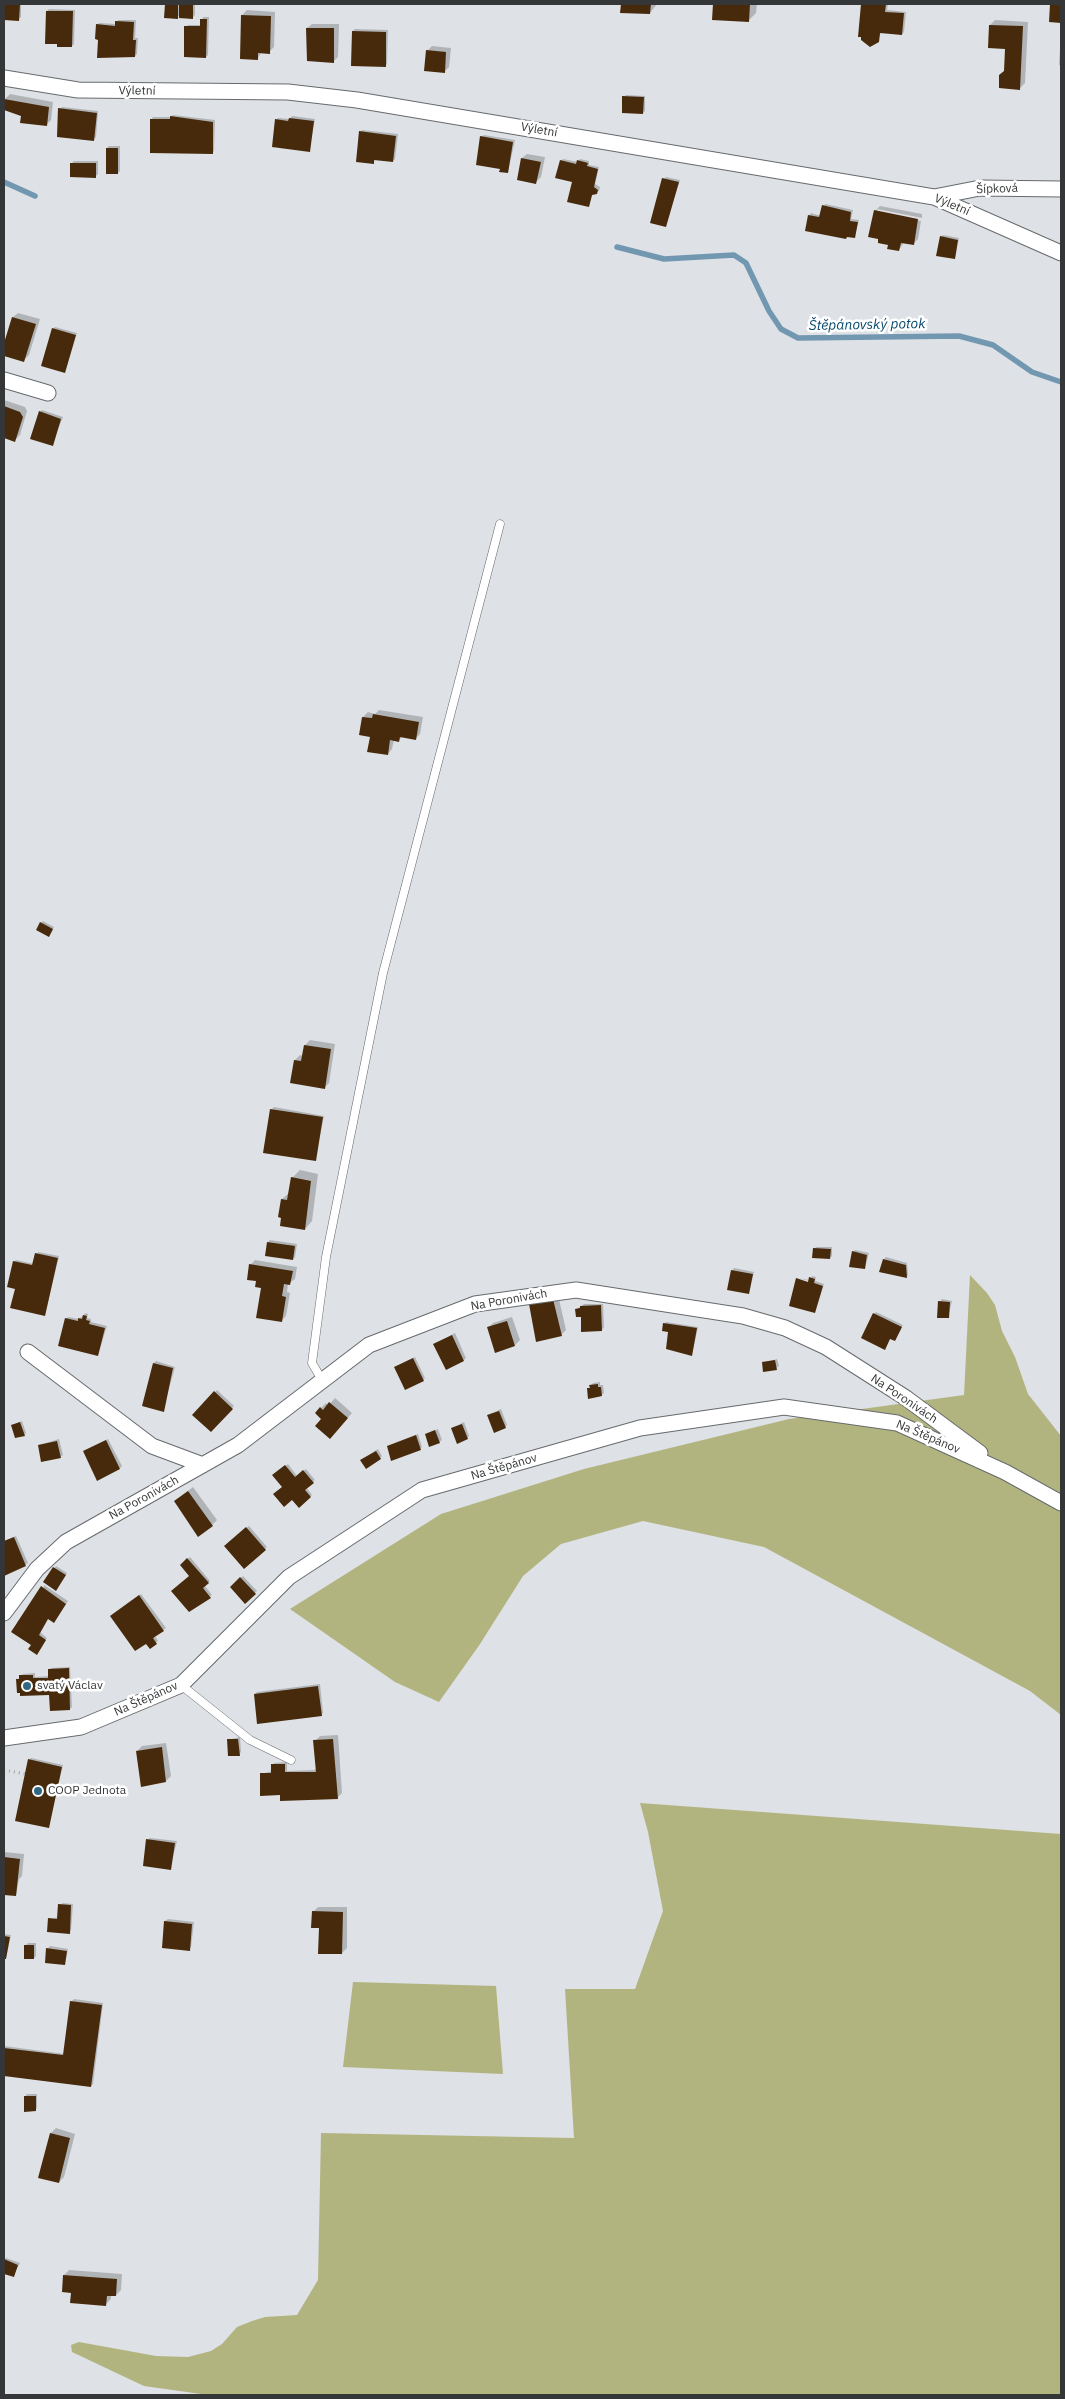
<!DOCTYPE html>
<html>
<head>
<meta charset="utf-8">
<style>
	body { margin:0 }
	#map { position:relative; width:1065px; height:2399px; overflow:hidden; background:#dee1e5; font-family:"IBM Plex Sans",sans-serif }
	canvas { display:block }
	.frame { position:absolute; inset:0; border:5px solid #343637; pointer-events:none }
</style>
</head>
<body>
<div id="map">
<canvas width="1065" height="2399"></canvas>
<div class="frame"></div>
</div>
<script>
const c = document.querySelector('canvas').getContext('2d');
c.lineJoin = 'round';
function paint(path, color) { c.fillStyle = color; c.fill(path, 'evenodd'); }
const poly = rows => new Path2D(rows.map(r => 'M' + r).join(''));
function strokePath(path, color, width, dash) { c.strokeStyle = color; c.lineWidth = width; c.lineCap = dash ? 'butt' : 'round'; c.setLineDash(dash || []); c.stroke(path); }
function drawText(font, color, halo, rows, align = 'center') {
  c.font = font + ' "IBM Plex Sans",sans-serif'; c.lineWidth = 5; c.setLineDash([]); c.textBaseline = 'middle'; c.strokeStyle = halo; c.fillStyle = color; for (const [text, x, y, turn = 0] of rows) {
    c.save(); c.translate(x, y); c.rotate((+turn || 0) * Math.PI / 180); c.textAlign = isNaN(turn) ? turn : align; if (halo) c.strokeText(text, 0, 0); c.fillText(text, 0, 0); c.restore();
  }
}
const green = poly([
	[970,1275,987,1293,995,1305,1002,1331,1015,1357,1028,1394,1061,1436,1061,1715,1030,1691,764,1547,643,1521,561,1544,523,1576,480,1644,439,1702,395,1682,290,1609,441,1514,584,1469,789,1419,964,1395],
	[640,1803,1061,1834,1061,2395,208,2395,144,2386,72,2352,71,2345,79,2342,156,2356,188,2357,211,2351,222,2344,237,2327,252,2321,265,2317,297,2315,318,2280,321,2133,574,2138,565,1989,635,1989,663,1911,648,1832],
	[353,1982,496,1986,503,2074,343,2067]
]);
const shadow = poly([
	[4,4,21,4,21,17,19,19],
	[166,4,195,4,195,15,193,17,181,14,177,17,166,17],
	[622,4,657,4,650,13,622,11],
	[714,4,757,4,756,13,749,20,714,18],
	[862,4,888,4,887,10,906,12,904,32,902,34,881,32,878,41,859,36],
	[49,9,75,10,74,44,72,46,47,11],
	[247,10,275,12,274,47,269,52,262,52,257,59,242,15],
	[203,17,209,17,208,55,206,57,185,27,188,25,201,25],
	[118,20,136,20,135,38,138,38,137,54,135,56,100,39,97,25,99,23,116,24],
	[995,20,1028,22,1025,83,1020,88,1005,71,1006,48,990,25],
	[312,24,339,24,338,57,333,62,307,28],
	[355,29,388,30,387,64,385,66,353,31],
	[432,46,451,48,449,67,445,71,427,51],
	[1061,47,1061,65,1059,65,1060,48],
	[10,94,53,102,51,120,46,125,4,108,5,99],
	[626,95,645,96,645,111,643,113,624,97],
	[62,107,98,111,96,137,94,139,60,109],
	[173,115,215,120,214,151,212,153,151,120,153,117,170,117],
	[292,116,315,119,309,151,276,120,278,118,290,119],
	[362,130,398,134,395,159,393,161,376,159,373,163,360,132],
	[484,135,515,140,508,172,501,168,481,137],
	[109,146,120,146,120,171,118,173,107,148],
	[527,154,545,157,541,177,536,182,522,158],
	[563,159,578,162,580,159,589,161,589,165,599,167,595,184,600,187,599,191,593,193,589,205,561,161],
	[74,161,98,161,98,174,96,176,72,163],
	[666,177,680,180,666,225,664,179],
	[825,204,853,210,851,219,859,220,854,237,809,216,811,213,821,216],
	[880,206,922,214,922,218,877,209,877,212,921,221,918,239,913,244,904,242,899,250,890,244,875,211],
	[943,235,959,238,955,258,941,237],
	[18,313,40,319,29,355,24,360,4,354,4,347,13,317],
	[55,327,77,333,65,372,53,329],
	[4,400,25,407,27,411,20,435,15,440,4,437],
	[42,410,63,417,52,444,40,412],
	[379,710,423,717,420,734,415,739,403,736,399,740,394,740,392,749,388,754,371,736,363,717,368,712,375,714],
	[43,921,54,927,51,933,41,923],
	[310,1040,335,1044,329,1083,324,1088,292,1082,295,1060,300,1055,304,1056,305,1045],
	[274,1107,324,1116,315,1160,272,1109],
	[300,1170,318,1174,312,1221,305,1229,283,1217,282,1199,290,1192,292,1178],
	[270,1240,297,1244,295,1257,293,1259,268,1242],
	[816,1247,832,1247,832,1256,830,1258,814,1250],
	[855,1250,869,1253,865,1268,853,1252],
	[38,1252,59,1256,45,1315,16,1288,14,1262,16,1260,34,1264],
	[886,1257,907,1263,908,1275,906,1277,884,1259],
	[255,1260,297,1267,295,1279,288,1284,287,1292,290,1293,286,1316,281,1321,250,1265],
	[734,1268,754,1272,749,1293,732,1271],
	[812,1276,816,1277,815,1281,824,1284,815,1312,814,1282,798,1278,810,1280],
	[558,1295,566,1330,561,1335,530,1305],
	[942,1299,952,1301,948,1317,940,1302],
	[584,1304,603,1304,604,1327,602,1330,577,1309],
	[876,1312,903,1325,895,1340,874,1314],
	[86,1313,88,1314,87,1318,91,1319,91,1322,107,1326,98,1355,66,1319,68,1317,79,1319],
	[512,1317,520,1340,515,1345,496,1351,488,1328,493,1323],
	[666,1322,698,1327,692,1354,670,1331,664,1324],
	[455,1333,466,1358,464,1360,435,1344],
	[415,1357,425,1378,423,1380,398,1366],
	[777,1359,779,1366,776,1368,763,1363],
	[156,1361,175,1367,163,1410,154,1363],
	[600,1382,600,1385,603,1385,604,1393,599,1397,589,1398,588,1389,593,1383],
	[217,1390,234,1406,211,1431,194,1415],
	[335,1398,352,1413,335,1433,323,1419,321,1408,326,1403,328,1406],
	[501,1409,507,1425,505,1427,488,1415],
	[22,1421,26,1433,24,1435,13,1425],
	[464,1422,469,1436,467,1438,452,1428],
	[438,1429,442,1440,439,1442,426,1434],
	[418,1434,422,1447,420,1449,388,1446],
	[59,1439,63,1455,60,1457,39,1445],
	[108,1439,122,1466,120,1468,84,1451],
	[378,1449,382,1456,380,1458,364,1458],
	[288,1464,297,1476,306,1469,315,1480,306,1487,312,1495,311,1496,283,1487,274,1475],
	[193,1487,217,1520,212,1525,175,1501],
	[249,1526,267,1547,244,1567,226,1546],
	[16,1536,28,1563,4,1575,4,1541],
	[190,1557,210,1581,205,1586,212,1595,189,1611,190,1575,181,1565],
	[56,1566,67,1573,56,1590,45,1582],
	[243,1576,257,1591,245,1602,231,1587],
	[44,1585,68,1601,56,1619,48,1618,40,1632,47,1638,39,1651,33,1645],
	[141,1594,166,1628,155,1636,158,1641,150,1647,113,1614],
	[70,1667,72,1707,70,1709,50,1694,17,1680,23,1674,35,1673,35,1677,50,1676,51,1668],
	[320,1684,323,1713,321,1715,255,1694,257,1692],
	[338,1735,342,1793,337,1798,281,1794,261,1774,272,1771,274,1763,287,1762,287,1771,314,1770,317,1768,315,1741,320,1736],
	[240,1737,241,1752,239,1754,228,1740],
	[166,1743,171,1776,166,1781,137,1751,142,1746],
	[31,1758,63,1765,48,1827,29,1760],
	[150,1838,177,1841,170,1869,147,1840],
	[4,1852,24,1854,22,1876,19,1879,16,1895,4,1894],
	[62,1903,73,1904,71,1930,69,1932,49,1919,59,1917],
	[318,1907,347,1907,347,1948,342,1953,320,1926,313,1912],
	[168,1919,194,1922,191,1947,189,1949,165,1921],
	[4,1934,11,1935,6,1958,4,1958],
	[28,1943,36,1943,36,1956,34,1958,26,1945],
	[50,1946,68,1949,65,1964,48,1948],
	[74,1999,103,2003,93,2084,91,2086,4,2074,4,2046,65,2054,72,2001],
	[27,2094,37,2094,37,2108,35,2110,25,2097],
	[56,2128,75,2134,64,2177,59,2182,51,2133],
	[6,2258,20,2263,13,2276,4,2273,4,2260],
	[69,2270,122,2274,121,2290,116,2295,111,2295,111,2299,106,2304,73,2292,64,2275]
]);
const stream = poly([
	[4,182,35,196],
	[617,247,664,259,734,255,746,263,769,311,781,329,798,338,959,336,993,345,1032,372,1061,382]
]);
const building = poly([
	[4,4,20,4,19,21,4,20],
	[165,4,178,4,178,19,164,18],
	[179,4,193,4,193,19,179,18],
	[621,4,651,4,650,14,620,13],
	[713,4,750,4,749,22,712,20],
	[861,4,886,4,885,12,904,13,902,35,880,33,879,42,870,47,861,40,861,37,858,37],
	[1050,4,1061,4,1061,23,1049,22],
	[46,11,73,11,72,47,57,47,57,44,45,44],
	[241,15,271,16,270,54,258,53,258,60,240,59],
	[200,19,207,19,206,58,184,57,184,26,200,26],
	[115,21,134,22,133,40,136,40,135,57,97,58,98,40,95,39,96,24,115,26],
	[989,25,1023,26,1020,90,999,88,999,75,1004,71,1005,49,988,48],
	[306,28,334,28,334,63,307,61],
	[352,31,386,32,386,67,351,66],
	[426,50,446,52,445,73,424,71],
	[622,96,644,97,643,114,622,113],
	[4,99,49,107,47,126,20,123,21,116,4,110],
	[58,108,97,113,94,141,57,137],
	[170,116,213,122,213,154,150,153,150,119,170,119],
	[289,118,314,121,310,152,272,147,275,119,288,121],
	[359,131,396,136,393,162,374,160,374,164,356,162],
	[480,136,513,142,508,173,499,172,500,169,476,165],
	[106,148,118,148,118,174,106,174],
	[521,158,541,162,536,184,517,180],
	[560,160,576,164,577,160,588,163,587,166,598,169,594,187,598,190,597,194,592,195,589,207,567,202,572,182,555,178],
	[70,163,96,163,96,178,70,177],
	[662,178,679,182,666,227,650,223],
	[822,205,851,212,850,221,858,222,855,238,847,237,846,239,805,231,808,215,819,217],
	[874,210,918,219,914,245,901,243,899,251,887,249,888,245,878,243,878,239,868,237],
	[940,236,958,240,955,259,936,256],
	[12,317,36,324,24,362,4,356,4,343],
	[52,328,76,335,65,373,41,366],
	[4,406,20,412,23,417,15,442,4,438],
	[39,411,61,419,53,446,30,439],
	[373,714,419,722,416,740,400,737,399,742,390,740,388,755,367,752,370,737,359,735,362,717,372,718],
	[40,922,53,929,49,937,36,930],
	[304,1045,331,1049,325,1089,290,1083,294,1060,301,1061],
	[270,1109,323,1117,316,1161,263,1153],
	[291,1177,311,1181,305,1230,280,1226,281,1218,278,1217,281,1199,287,1200],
	[267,1242,295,1246,293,1260,265,1256],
	[813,1248,831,1249,830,1259,812,1258],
	[852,1251,867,1255,865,1269,849,1267],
	[35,1253,58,1258,45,1316,10,1308,15,1289,7,1287,13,1261,32,1265],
	[883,1259,906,1265,907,1278,879,1272],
	[249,1264,293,1271,290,1285,284,1284,282,1296,286,1297,282,1322,256,1318,261,1288,255,1287,256,1281,247,1280],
	[731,1270,753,1274,749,1294,727,1290],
	[809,1277,815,1279,814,1283,823,1286,815,1313,789,1306,796,1278,808,1282],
	[553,1299,562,1336,536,1342,529,1304],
	[938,1301,950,1302,949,1318,937,1318],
	[601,1305,602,1331,581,1332,581,1317,576,1317,575,1309,580,1308,580,1306],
	[873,1313,902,1327,895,1341,890,1339,885,1350,861,1338],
	[83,1315,87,1316,86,1320,90,1321,89,1324,105,1328,98,1356,58,1346,65,1318,78,1321,78,1318,82,1319],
	[507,1321,515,1346,495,1353,487,1327],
	[663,1323,697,1328,692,1356,666,1349,668,1332,662,1331],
	[452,1335,464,1361,446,1370,433,1344],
	[413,1358,424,1381,405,1390,394,1367],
	[775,1360,777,1370,763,1372,762,1362],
	[153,1363,173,1368,164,1412,142,1406],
	[598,1384,598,1387,601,1387,602,1396,588,1399,587,1388,590,1388,589,1385],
	[214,1391,233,1409,211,1432,192,1415],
	[329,1402,348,1418,330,1439,315,1426,321,1419,315,1413,320,1407,323,1410],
	[499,1411,506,1428,494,1433,487,1415],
	[20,1422,25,1436,15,1438,11,1425],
	[462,1424,468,1439,457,1444,451,1428],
	[435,1430,440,1443,429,1447,425,1434],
	[416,1435,421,1450,391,1461,387,1446],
	[106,1440,120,1469,97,1481,83,1451],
	[57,1441,61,1458,41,1462,38,1445],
	[376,1451,381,1459,366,1469,360,1460],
	[285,1465,295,1477,303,1470,314,1483,305,1490,311,1497,299,1508,292,1500,284,1507,273,1494,282,1487,272,1475],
	[188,1491,213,1526,198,1537,174,1501],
	[246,1527,266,1550,244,1569,224,1546],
	[14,1537,26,1566,4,1576,4,1541],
	[187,1558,209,1583,203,1588,211,1598,189,1612,171,1591,189,1576,180,1565],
	[53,1567,66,1575,56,1591,43,1582],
	[240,1577,256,1594,245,1604,230,1587],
	[41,1586,66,1604,54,1623,48,1619,39,1635,46,1640,37,1655,28,1649,31,1645,11,1632],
	[139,1595,164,1631,153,1638,157,1644,150,1649,146,1644,135,1651,110,1616],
	[69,1668,70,1710,50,1711,49,1695,20,1696,20,1693,17,1693,16,1679,19,1679,19,1675,33,1675,33,1678,48,1678,48,1669],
	[318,1686,322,1716,257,1724,254,1694],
	[227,1739,238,1739,240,1756,228,1756],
	[333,1739,338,1799,280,1801,280,1795,260,1796,260,1773,271,1773,271,1764,285,1764,285,1772,316,1772,313,1740],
	[162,1747,166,1782,141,1787,136,1751],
	[28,1759,62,1767,49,1828,15,1821],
	[146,1839,175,1843,171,1870,143,1866],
	[4,1857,20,1859,16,1896,4,1895],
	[58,1904,71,1905,70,1934,47,1932,48,1918,57,1919],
	[312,1911,343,1912,342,1954,318,1954,319,1928,311,1928],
	[164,1921,192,1924,190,1951,162,1948],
	[4,1936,10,1937,6,1959,4,1959],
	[24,1945,34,1945,34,1959,24,1959],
	[46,1948,67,1951,65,1965,45,1963],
	[70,2001,102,2005,91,2087,4,2076,4,2048,63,2055],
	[24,2096,36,2096,36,2111,24,2112],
	[50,2133,70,2138,59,2183,38,2178],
	[4,2259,18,2265,14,2277,4,2274],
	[63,2275,117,2279,116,2296,107,2296,106,2306,70,2303,71,2293,62,2292]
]);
const path = poly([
	[4,1770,25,1774]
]);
const service = poly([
	[322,1380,312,1363,326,1257,383,973,500,524],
	[181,1685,250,1740,291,1760]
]);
const minor = poly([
	[4,78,78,90,288,92,357,100,934,197,1061,253],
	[934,197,980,188,1061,189],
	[4,380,48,393],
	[28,1352,152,1446,203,1465],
	[4,1613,37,1569,66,1542,238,1445,369,1345,475,1304,576,1290,743,1316,785,1328,826,1347,906,1398,980,1453],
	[4,1738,81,1727,181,1685,289,1577,422,1490,640,1428,784,1407,897,1423,1005,1472,1061,1503]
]);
const markers = [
	[27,1686,5,"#306782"],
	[38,1791,5,"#306782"]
];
const streetNames = [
	["Výletní",137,91,1],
	["Výletní",539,130,10],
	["Šípková",997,189,-2],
	["Výletní",952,205,23],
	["Na Poronivách",509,1300,-10],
	["Na Poronivách",904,1399,34],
	["Na Štěpánov",928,1437,23],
	["Na Štěpánov",504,1467,-16],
	["Na Poronivách",144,1498,-29],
	["Na Štěpánov",146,1699,-24]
];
const poiNames = [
	["svatý Václav",37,1686],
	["COOP Jednota",48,1791]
];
const waterNames = [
	["Štěpánovský potok",867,325,-1]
];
paint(green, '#b2b47f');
paint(shadow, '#0003');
strokePath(stream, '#7297b1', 5.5);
paint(building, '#462a0b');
strokePath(service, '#676a6d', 9);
strokePath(minor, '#676a6d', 17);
strokePath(path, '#9ea0a3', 3, [1, 4]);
strokePath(service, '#fff', 8);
strokePath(minor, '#fff', 15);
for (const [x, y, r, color] of markers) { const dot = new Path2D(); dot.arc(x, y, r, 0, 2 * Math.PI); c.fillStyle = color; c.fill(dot); strokePath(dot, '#fff', 2); }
drawText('12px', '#343637', '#fff', streetNames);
drawText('12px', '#343637', '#fff', poiNames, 'left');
drawText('italic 14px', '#06496c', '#fff', waterNames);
</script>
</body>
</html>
